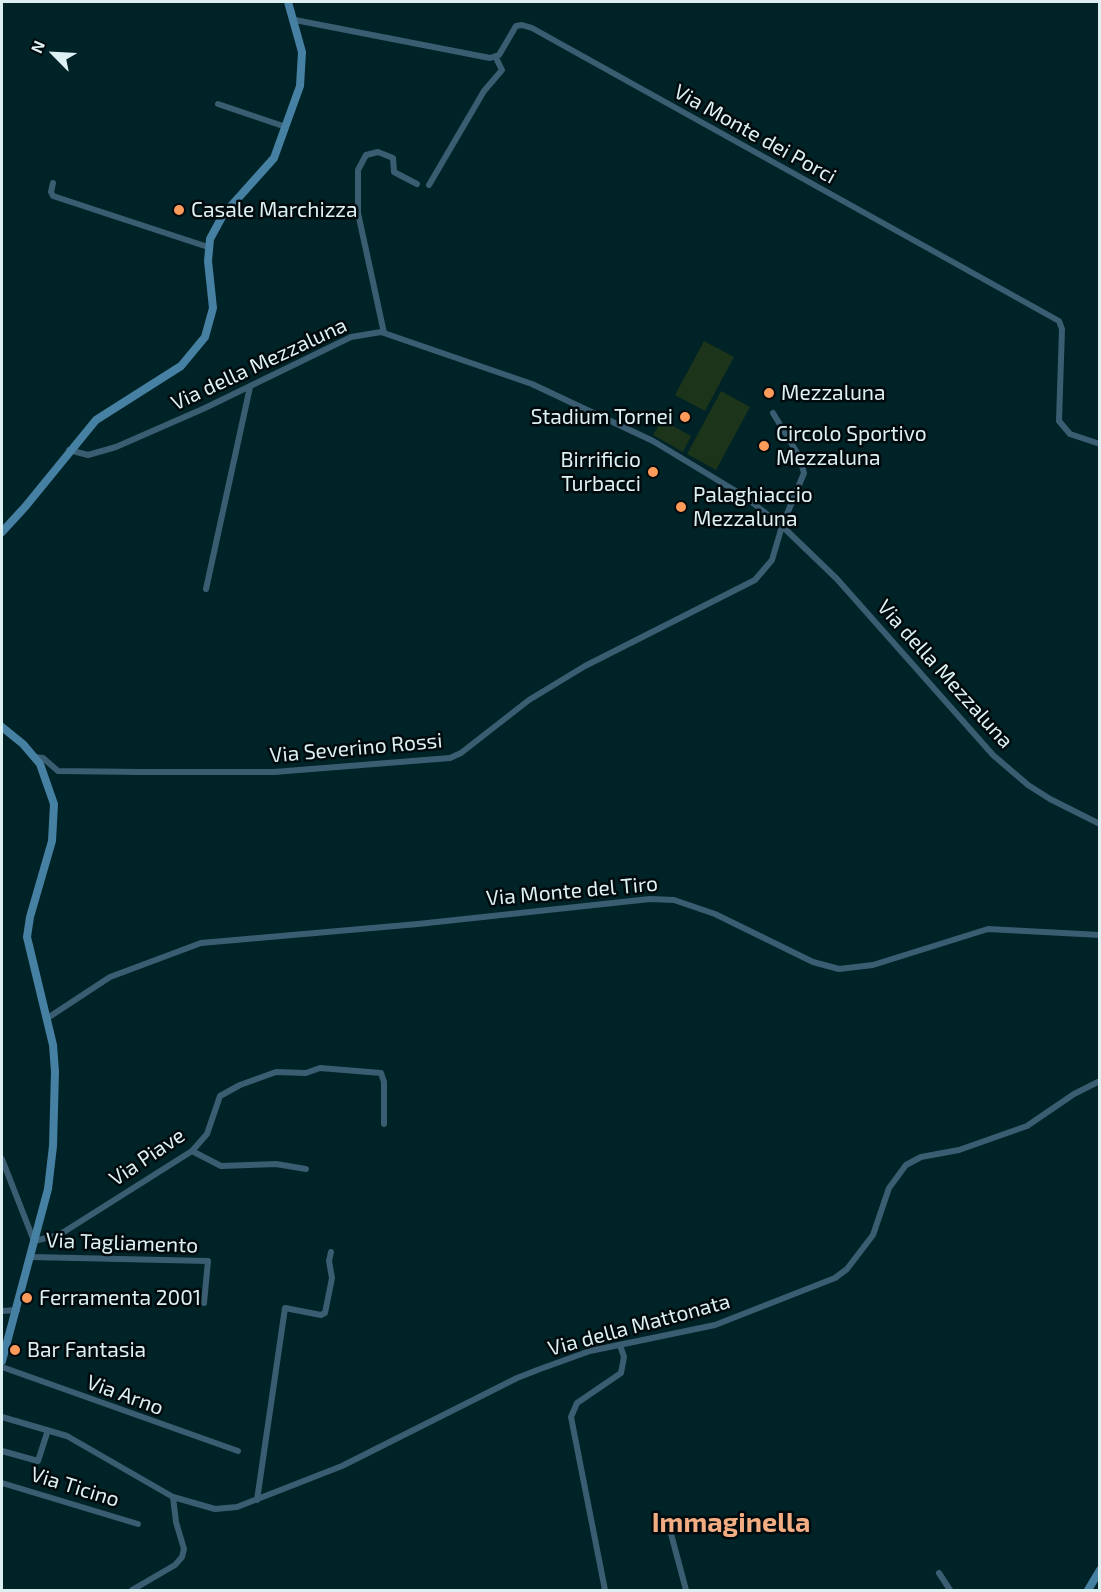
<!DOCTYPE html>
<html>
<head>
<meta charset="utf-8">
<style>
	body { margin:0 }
	#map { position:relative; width:1101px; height:1592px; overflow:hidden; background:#002327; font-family:"Exo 2",sans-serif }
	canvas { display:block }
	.frame { position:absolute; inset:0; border:3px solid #ddf1f3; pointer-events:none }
	.north { position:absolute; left:24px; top:24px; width:60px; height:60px; -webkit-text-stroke:4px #010a0c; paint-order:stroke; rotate:294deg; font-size:16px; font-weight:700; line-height:24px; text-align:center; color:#ddf1f3 }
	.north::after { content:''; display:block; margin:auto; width:21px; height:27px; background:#ddf1f3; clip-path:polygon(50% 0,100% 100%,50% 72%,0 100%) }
</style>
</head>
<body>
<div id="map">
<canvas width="1101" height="1592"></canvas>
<div class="frame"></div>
<div class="north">N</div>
</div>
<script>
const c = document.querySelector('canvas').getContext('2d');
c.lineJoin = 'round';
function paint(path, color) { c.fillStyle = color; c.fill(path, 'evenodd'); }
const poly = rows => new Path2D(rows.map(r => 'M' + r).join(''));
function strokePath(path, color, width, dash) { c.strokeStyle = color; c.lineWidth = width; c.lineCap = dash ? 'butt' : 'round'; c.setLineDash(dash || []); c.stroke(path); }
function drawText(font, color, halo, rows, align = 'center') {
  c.font = font + ' "Exo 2",sans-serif'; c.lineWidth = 5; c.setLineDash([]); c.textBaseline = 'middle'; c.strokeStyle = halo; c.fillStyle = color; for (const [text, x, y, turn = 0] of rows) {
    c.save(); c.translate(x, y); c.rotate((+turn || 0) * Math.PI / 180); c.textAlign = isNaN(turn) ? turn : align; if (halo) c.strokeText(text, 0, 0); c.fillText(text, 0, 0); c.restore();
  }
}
const green = poly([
	[704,341,734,357,705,411,675,395],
	[721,391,750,407,716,470,687,454],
	[662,420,691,436,683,452,653,435]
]);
const street = poly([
	[295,20,490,58,499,55,516,26,522,25,532,28,1059,321,1062,329,1059,421,1070,434,1100,444],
	[218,104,286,127],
	[53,183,51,192,53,196,208,247],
	[429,185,484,91,502,70,496,58],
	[384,333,358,213,358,170,366,155,378,152,393,158,394,172,417,184],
	[69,450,88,455,116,447,205,408,351,337,381,332,532,384,653,441,744,496,782,526,804,473,799,456,773,413],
	[782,526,837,579,993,755,1028,785,1050,799,1100,824],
	[206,589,250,387],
	[35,757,43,758,58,771,141,772,274,772,450,758,461,753,529,700,585,666,755,580,772,560,782,526],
	[46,1019,110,977,201,943,418,924,650,899,674,900,715,914,813,962,839,969,873,965,988,929,1100,935],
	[192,1151,221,1166,276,1164,306,1169],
	[2,1159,34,1241,59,1235,192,1151,207,1134,220,1096,240,1085,276,1072,306,1073,320,1068,381,1073,384,1082,384,1124],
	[31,1257,208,1261,204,1303],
	[2,1311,17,1310],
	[2,1367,238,1451],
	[2,1417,67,1436,173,1497,215,1509,237,1507,342,1466,517,1378,540,1369,590,1351,715,1325,835,1278,847,1269,873,1235,889,1188,906,1165,921,1157,959,1150,1027,1126,1074,1094,1100,1081],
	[2,1451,38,1461,48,1430],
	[2,1483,138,1524],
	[257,1500,285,1308,321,1315,325,1313,332,1278,329,1261,331,1252],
	[670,1530,686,1590],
	[939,1573,950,1590],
	[132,1590,175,1565,182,1557,184,1549,176,1522,173,1497],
	[605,1590,571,1417,577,1403,621,1373,624,1357,620,1345]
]);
const secondary = poly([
	[2,532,25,507,96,420,181,366,205,337,213,308,208,261,210,239,223,215,274,158,300,86,302,52,288,2],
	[2,727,23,744,40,764,54,804,52,841,30,917,27,937,53,1045,55,1072,53,1146,48,1189,2,1361],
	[1088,1590,1100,1570]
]);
const markers = [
	[179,210,6,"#ff9b5a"],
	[769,393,6,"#ff9b5a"],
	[685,417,6,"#ff9b5a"],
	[764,446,6,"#ff9b5a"],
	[653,472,6,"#ff9b5a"],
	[681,507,6,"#ff9b5a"],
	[27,1298,6,"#ff9b5a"],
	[15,1350,6,"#ff9b5a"]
];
const streetNames = [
	["Via Monte dei Porci",755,134,29],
	["Via della Mezzaluna",259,364,-25],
	["Via della Mezzaluna",945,674,48],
	["Via Severino Rossi",356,748,-5],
	["Via Monte del Tiro",572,891,-5],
	["Via Piave",147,1157,-34],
	["Via Tagliamento",122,1243,2],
	["Via della Mattonata",639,1325,-15],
	["Via Arno",125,1395,20],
	["Via Ticino",75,1487,17]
];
const poiNames = [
	["Casale Marchizza",191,210],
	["Mezzaluna",781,393],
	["Stadium Tornei",673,417,"right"],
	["Circolo Sportivo",776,434],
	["Mezzaluna",776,458],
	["Birrificio",641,460,"right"],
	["Turbacci",641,484,"right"],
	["Palaghiaccio",693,495],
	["Mezzaluna",693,519],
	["Ferramenta 2001",39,1298],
	["Bar Fantasia",27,1350]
];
const districtNames = [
	["Immaginella",731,1523]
];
paint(green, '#1b341a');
strokePath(street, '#3a5d72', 6);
strokePath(secondary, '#4681a3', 8);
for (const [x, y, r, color] of markers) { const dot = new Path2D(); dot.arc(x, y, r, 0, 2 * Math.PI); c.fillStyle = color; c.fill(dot); strokePath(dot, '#010a0c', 2); }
drawText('21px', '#ddf1f3', '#010a0c', streetNames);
drawText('21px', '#ddf1f3', '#010a0c', poiNames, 'left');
drawText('bold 27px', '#f3ad83', '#010a0c', districtNames);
</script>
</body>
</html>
